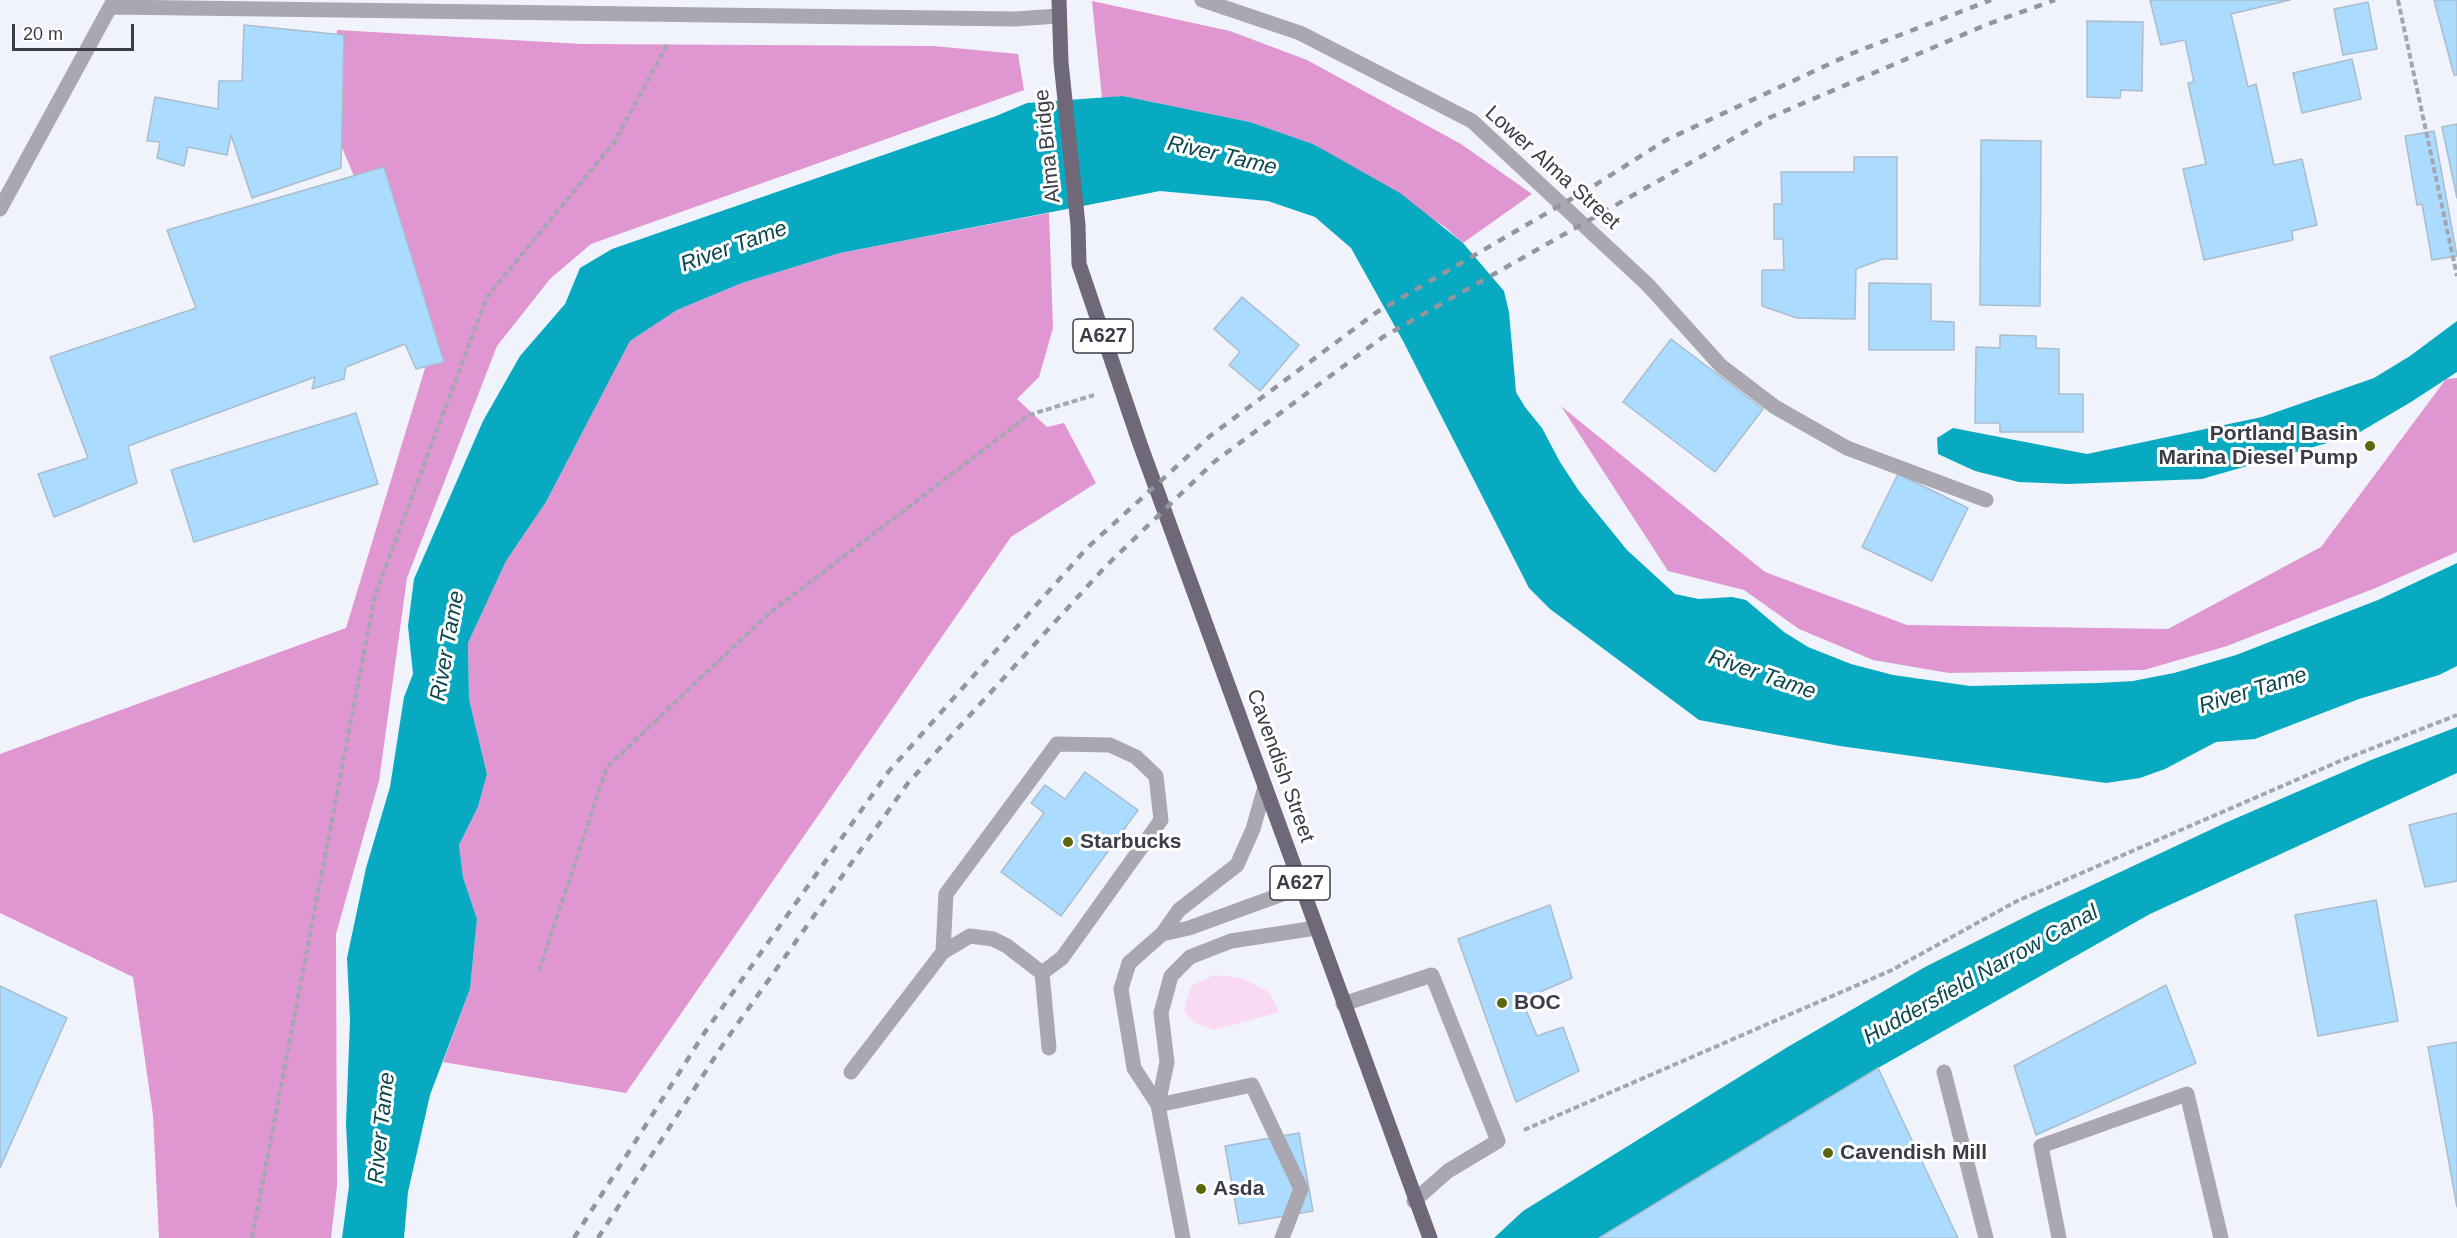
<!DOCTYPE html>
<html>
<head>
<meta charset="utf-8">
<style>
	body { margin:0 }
	#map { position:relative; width:2457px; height:1238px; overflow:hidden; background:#f0f3fc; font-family:Helvetica,sans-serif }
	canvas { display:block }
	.scale { position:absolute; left:12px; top:24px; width:122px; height:27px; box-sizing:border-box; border:3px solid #3a3d45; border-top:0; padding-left:8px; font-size:18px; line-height:21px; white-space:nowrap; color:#3a3d45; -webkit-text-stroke:4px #fff; paint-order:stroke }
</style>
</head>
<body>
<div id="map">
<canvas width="2457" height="1238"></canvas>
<div class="scale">20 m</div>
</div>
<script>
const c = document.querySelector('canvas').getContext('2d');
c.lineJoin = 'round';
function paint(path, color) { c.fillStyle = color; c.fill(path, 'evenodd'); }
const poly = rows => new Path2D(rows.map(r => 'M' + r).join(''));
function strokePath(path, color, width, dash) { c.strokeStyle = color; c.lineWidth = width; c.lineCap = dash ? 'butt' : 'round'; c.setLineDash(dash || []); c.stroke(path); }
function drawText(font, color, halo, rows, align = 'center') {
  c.font = font + ' Helvetica,sans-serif'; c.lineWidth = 6; c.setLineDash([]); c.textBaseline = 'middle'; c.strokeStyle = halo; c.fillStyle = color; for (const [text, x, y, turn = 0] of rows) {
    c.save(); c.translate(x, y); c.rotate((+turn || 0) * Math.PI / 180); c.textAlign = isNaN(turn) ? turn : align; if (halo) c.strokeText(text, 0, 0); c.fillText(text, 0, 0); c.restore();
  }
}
const green = poly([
	[1214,975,1242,978,1269,992,1279,1012,1215,1030,1197,1024,1184,1011,1191,986]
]);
const forest = poly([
	[1092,1,1230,31,1307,60,1461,144,1532,194,1463,243,1445,227,1313,144,1250,122,1123,96,1102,98],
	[337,30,582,44,933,46,1018,54,1024,90,591,244,550,279,497,346,407,578,379,781,336,934,337,1186,331,1238,159,1238,153,1115,133,977,0,913,0,754,346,628,429,355,330,119],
	[1049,213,1053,328,1039,377,1017,399,1047,427,1064,423,1096,483,1011,537,626,1093,443,1062,470,989,477,919,463,877,459,845,478,807,487,774,469,699,468,643,506,561,546,502,630,341,677,310,742,283,840,253],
	[2457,378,2457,552,2378,587,2227,646,2144,670,1949,673,1873,660,1799,629,1744,590,1668,571,1561,406,1765,572,1907,625,2168,629,2321,547,2446,379]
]);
const water = poly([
	[1123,96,1250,122,1313,144,1400,193,1463,243,1504,291,1509,312,1516,392,1525,407,1542,428,1560,462,1579,491,1627,550,1675,594,1699,599,1732,597,1746,600,1784,632,1808,647,1851,664,1893,675,1970,686,2099,683,2133,681,2174,673,2236,655,2378,600,2457,563,2457,666,2439,675,2359,699,2255,739,2216,742,2165,769,2140,778,2106,783,1840,746,1699,720,1550,609,1529,588,1403,341,1351,248,1315,217,1268,201,1160,191,840,253,742,283,677,310,630,341,546,502,506,561,468,643,469,699,487,774,478,807,459,845,463,877,477,919,470,989,430,1095,408,1192,404,1238,342,1238,349,1186,346,1123,350,1020,347,958,366,868,390,787,404,697,413,674,408,626,414,579,483,421,520,356,565,304,580,268,612,249,996,116,1027,103],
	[2457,321,2457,372,2411,402,2355,435,2202,479,2068,484,2019,482,1975,471,1938,454,1937,438,1953,428,2087,454,2262,417,2374,378,2410,356],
	[2457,727,2457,773,2150,914,1878,1068,1599,1238,1494,1238,1523,1211,1786,1048,1925,967,2039,910,2225,823,2371,760]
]);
const building = poly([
	[2150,0,2290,0,2231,14,2248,87,2256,84,2274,165,2302,159,2317,225,2292,231,2293,240,2204,260,2183,169,2206,164,2188,83,2194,82,2185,40,2161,45,2150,0],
	[2434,0,2457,0,2457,75,2454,75,2434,0],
	[2368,2,2377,49,2343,55,2334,9,2368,2],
	[2087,21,2143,22,2142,91,2121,90,2120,98,2087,97,2087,21],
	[244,25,344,35,341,168,252,198,231,135,227,155,188,147,184,166,157,158,160,142,147,141,155,97,218,109,219,81,242,81,244,25],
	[2352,59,2361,99,2302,113,2293,73,2352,59],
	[2457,124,2457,198,2442,127,2457,124],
	[2434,131,2457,256,2432,260,2422,204,2417,205,2405,136,2434,131],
	[1981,140,2041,141,2040,306,1980,305,1981,140],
	[1854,157,1897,157,1897,259,1883,259,1856,269,1855,319,1797,318,1762,306,1762,270,1784,270,1783,239,1774,239,1774,204,1782,204,1781,172,1854,172,1854,157],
	[384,167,444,362,416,369,405,344,346,367,344,379,312,389,315,377,128,446,137,483,54,517,38,474,88,458,50,357,196,308,167,230,384,167],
	[1869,283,1931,284,1931,321,1954,322,1954,350,1869,350,1869,283],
	[1242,297,1299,345,1260,391,1229,365,1240,352,1214,329,1242,297],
	[2000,335,2036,336,2036,348,2059,349,2059,394,2083,394,2083,432,2000,432,2000,423,1975,423,1976,347,2000,348,2000,335],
	[1671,339,1763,409,1715,472,1623,402,1671,339],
	[356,413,378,484,194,542,171,470,356,413],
	[1898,474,1968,508,1932,581,1862,547,1898,474],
	[1085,772,1138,810,1061,916,1001,872,1044,813,1031,803,1045,785,1065,799,1085,772],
	[2457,813,2457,881,2425,887,2409,825,2457,813],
	[2376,900,2398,1021,2318,1036,2295,915,2376,900],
	[1550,905,1572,978,1522,1000,1537,1036,1563,1027,1579,1071,1516,1102,1458,939,1550,905],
	[2166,985,2196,1063,2036,1135,2014,1066,2166,985],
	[0,986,67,1018,0,1168,0,986],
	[2457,1042,2457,1207,2428,1047,2457,1042],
	[1878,1068,1958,1238,1599,1238,1878,1068],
	[1299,1133,1313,1211,1239,1224,1225,1146,1299,1133]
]);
const path = poly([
	[2398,0,2457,276],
	[539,971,607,767,767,615,1029,415,1094,395],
	[1524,1130,1892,970,2017,901,2340,761,2457,715],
	[252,1238,375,595,487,297,615,141,668,43]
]);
const service = poly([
	[1648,285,1721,366,1775,407,1847,448,1986,500],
	[1162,934,1179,910,1237,865,1253,829,1265,787],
	[943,952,946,894,1057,744,1110,745,1136,757,1156,776,1161,820,1062,958,1042,973,1049,1048],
	[1343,1004,1432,975,1498,1141,1448,1171,1414,1201],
	[851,1072,943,952,970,936,993,939,1007,946,1042,973],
	[1944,1072,1986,1238],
	[1158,1105,1167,1062,1161,1013,1171,976,1190,957,1231,941,1316,928],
	[1158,1105,1252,1085,1301,1189,1282,1238],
	[1183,1238,1158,1105,1134,1068,1121,989,1129,963,1162,934,1189,928,1302,887]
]);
const minor = poly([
	[1202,0,1300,33,1472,121,1648,285],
	[111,7,1015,19,1058,16],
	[0,209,114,0],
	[2059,1238,2041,1146,2187,1094,2221,1238]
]);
const primary = poly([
	[1059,0,1061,62,1078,225,1079,264,1140,444,1430,1238]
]);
const rail = poly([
	[574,1238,705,1032,889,771,1087,548,1210,436,1377,312,1595,185,1666,140,1853,53,1991,0],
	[598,1238,724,1043,908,783,1106,566,1214,462,1383,337,1771,117,1988,24,2055,0]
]);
const markers = [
	[2370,446,6,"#5a670c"],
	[1068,842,6,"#5a670c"],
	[1502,1003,6,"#5a670c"],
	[1828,1153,6,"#5a670c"],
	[1201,1189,6,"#5a670c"]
];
const shields = [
	[1103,336,60],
	[1300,883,60]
];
const shieldNames = [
	["A627",1103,336],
	["A627",1300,883]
];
const streetNames = [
	["Alma Bridge",1048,146,-96],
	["Lower Alma Street",1552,168,42],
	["Cavendish Street",1280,766,70]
];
const poiNames = [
	["Portland Basin",2358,434,"right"],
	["Marina Diesel Pump",2358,458,"right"],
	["Starbucks",1080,842],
	["BOC",1514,1003],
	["Cavendish Mill",1840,1153],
	["Asda",1213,1189]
];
const waterNames = [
	["River Tame",1222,156,13],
	["River Tame",734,247,-20],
	["River Tame",448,646,-80],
	["River Tame",1762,675,19],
	["River Tame",2253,691,-17],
	["Huddersfield Narrow Canal",1981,975,-29],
	["River Tame",382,1128,-84]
];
paint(green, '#fad9f2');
paint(forest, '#e096d1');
paint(water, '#07aac0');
paint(building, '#abdbfe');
strokePath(building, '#aabdcd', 1.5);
strokePath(path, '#a4a7b0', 4, [6, 3]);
strokePath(service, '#aba7b0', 15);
strokePath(minor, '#aba7b0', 15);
strokePath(primary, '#6f6878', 15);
strokePath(rail, '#93969f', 4.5, [8, 8]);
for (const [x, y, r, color] of markers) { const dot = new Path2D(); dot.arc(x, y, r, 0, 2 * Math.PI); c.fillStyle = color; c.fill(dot); strokePath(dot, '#fff', 2); }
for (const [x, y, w] of shields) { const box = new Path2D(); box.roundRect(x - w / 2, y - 17, w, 34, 4.5); c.fillStyle = '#fff'; c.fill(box); strokePath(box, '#3a3d45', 1.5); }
drawText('bold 20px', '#3a3d45', null, shieldNames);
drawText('21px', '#3a3d45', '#fff', streetNames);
drawText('bold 21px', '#3a3d45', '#fff', poiNames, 'left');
drawText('italic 22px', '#0c4750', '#fff', waterNames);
</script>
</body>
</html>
